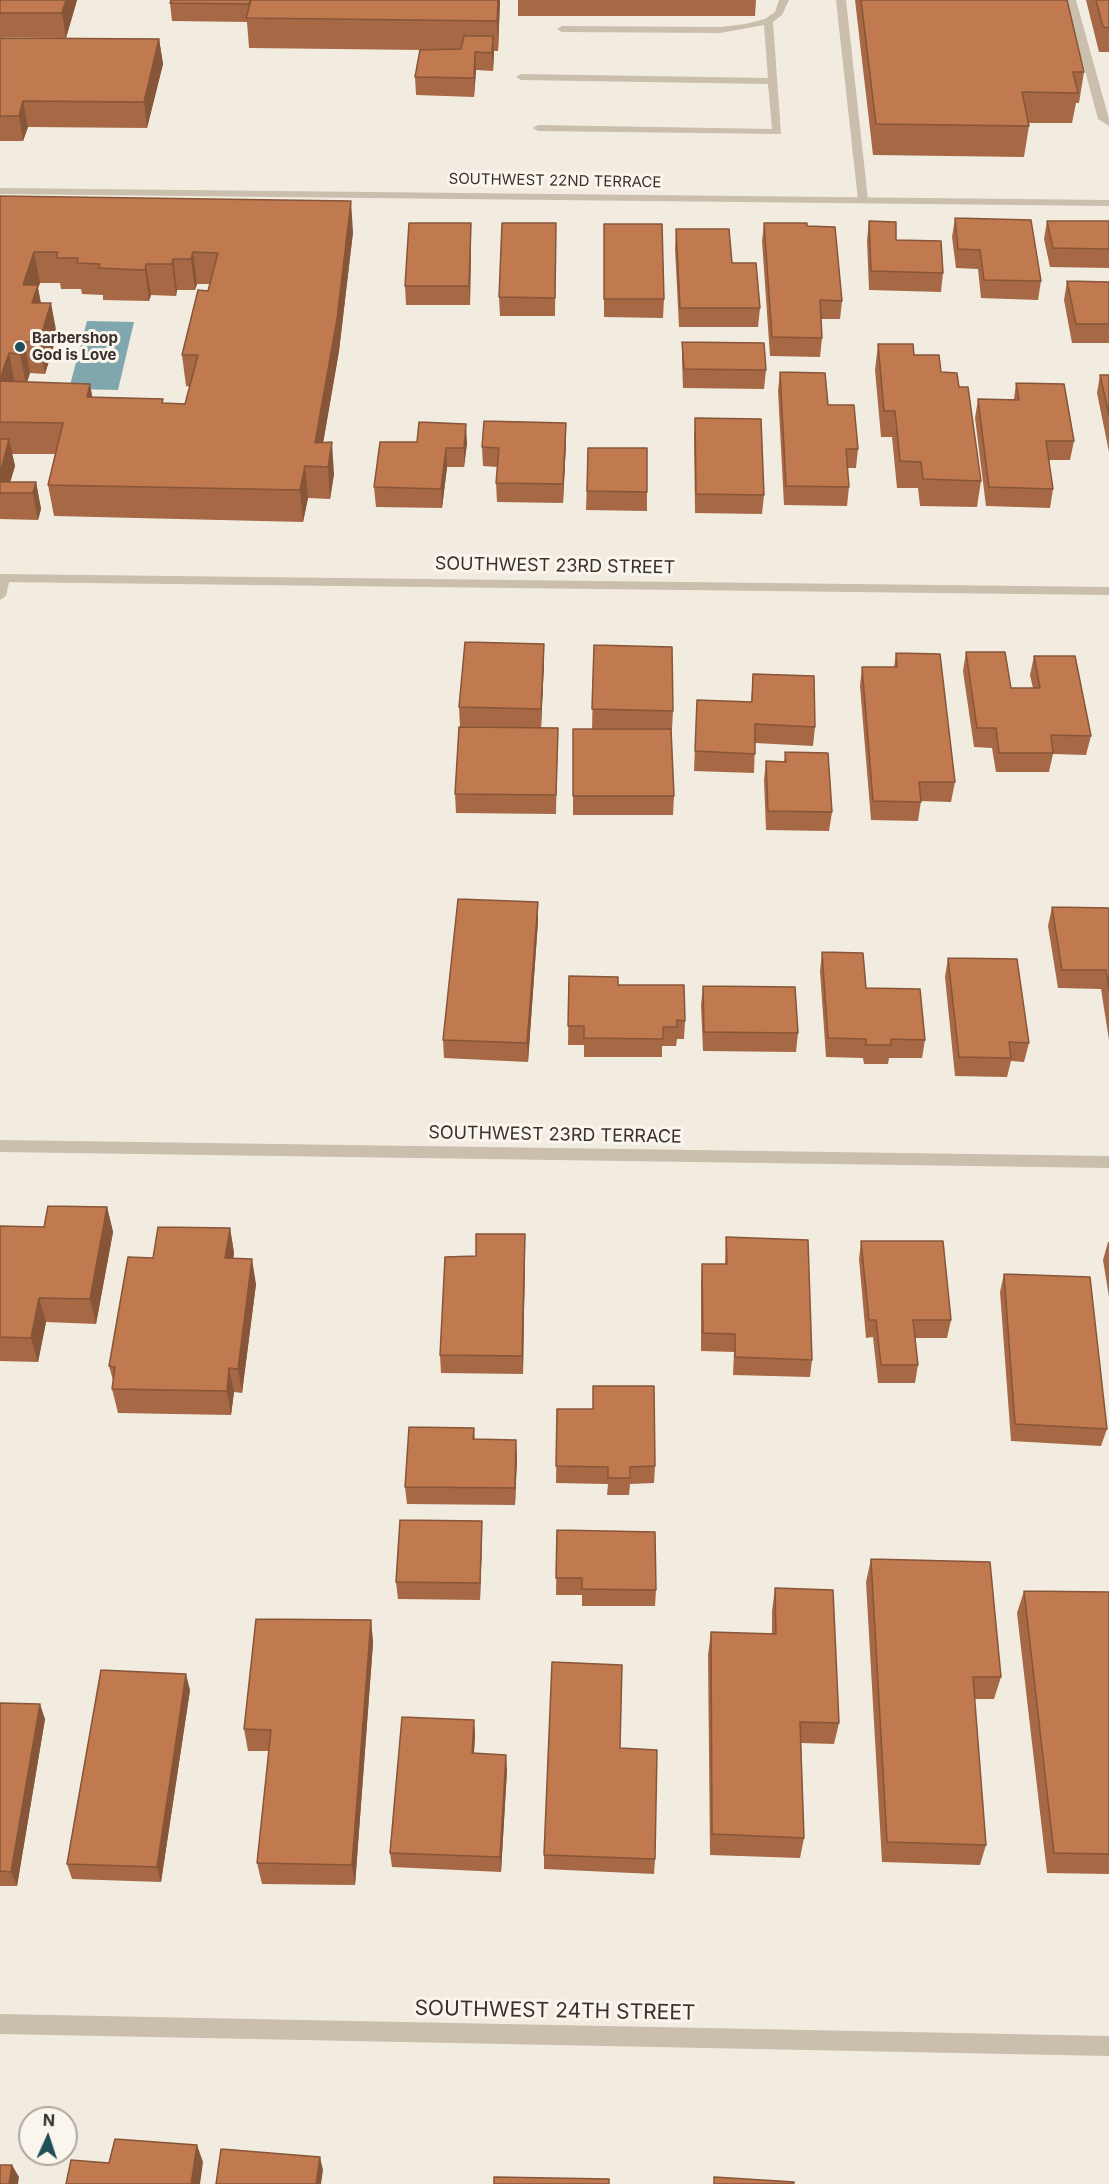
<!DOCTYPE html>
<html>
<head>
<meta charset="utf-8">
<style>
	body { margin:0 }
	#map { position:relative; width:1109px; height:2184px; overflow:hidden; background:#f2ece0; font-family:Inter,sans-serif }
	canvas { display:block }
	.north { position:absolute; left:18px; top:2106px; width:60px; height:60px; box-sizing:border-box; background:#faf5ed; border:2px solid #ada79f; border-radius:50%; rotate:3deg; font-size:16px; font-weight:700; line-height:24px; text-align:center; color:#39312b }
	.north::after { content:''; display:block; margin:auto; width:21px; height:27px; background:#224e59; clip-path:polygon(50% 0,100% 100%,50% 72%,0 100%) }
</style>
</head>
<body>
<div id="map">
<canvas width="1109" height="2184"></canvas>
<div class="north">N</div>
</div>
<script>
const c = document.querySelector('canvas').getContext('2d');
c.lineJoin = 'round';
function paint(path, color) { c.fillStyle = color; c.fill(path, 'evenodd'); }
const poly = rows => new Path2D(rows.map(r => 'M' + r).join(''));
function strokePath(path, color, width, dash) { c.strokeStyle = color; c.lineWidth = width; c.lineCap = dash ? 'butt' : 'round'; c.setLineDash(dash || []); c.stroke(path); }
function drawText(font, color, halo, rows, align = 'center') {
  c.font = font + ' Inter,sans-serif'; c.lineWidth = 6; c.setLineDash([]); c.textBaseline = 'middle'; c.strokeStyle = halo; c.fillStyle = color; for (const [text, x, y, turn = 0] of rows) {
    c.save(); c.translate(x, y); c.rotate((+turn || 0) * Math.PI / 180); c.textAlign = isNaN(turn) ? turn : align; if (halo) c.strokeText(text, 0, 0); c.fillText(text, 0, 0); c.restore();
  }
}
const water = poly([
	[87,321,134,322,118,390,69,389]
]);
const service = poly([
	[779,0,789,0,782,15,773,22,781,134,538,131,533,128,538,125,772,129,768,84,521,80,516,77,521,74,768,78,764,25,720,33,562,32,557,29,562,26,720,27,745,24,765,19,775,12,779,0],
	[836,0,846,0,868,200,863,203,858,200,836,0],
	[1066,0,1076,0,1109,119,1109,126,1098,119,1066,0],
	[4,574,10,578,6,596,0,600,0,575,4,574]
]);
const minor = poly([
	[0,188,1109,200,1109,206,0,194,0,188],
	[0,574,1109,587,1109,595,0,582,0,574],
	[0,1140,1109,1156,1109,1168,0,1152,0,1140],
	[0,2014,1109,2036,1109,2056,0,2034,0,2014]
]);
const wall = poly([
	[0,0,77,0,66,38,0,37],
	[171,0,500,0,498,51,494,51,493,71,476,70,474,97,416,95,415,77,423,50,249,48,247,22,172,21,170,3],
	[518,0,756,0,755,16,518,16],
	[855,0,1067,0,1084,72,1079,103,1076,103,1072,123,1028,123,1029,126,1024,157,873,155],
	[1086,0,1109,0,1109,52,1099,52],
	[0,38,159,39,163,64,147,128,28,127,23,141,0,141],
	[0,196,353,232,339,351,323,442,334,474,330,499,308,498,303,522,54,516,48,485,55,454,12,454,15,466,10,482,36,482,41,509,38,520,0,519],
	[40,283,60,283,61,289,81,289,82,294,103,295,103,300,149,301,151,295,176,296,177,290,195,290,197,284,210,284,208,291,182,355,186,386,190,387,185,404,163,403,163,399,93,397,27,382,30,373,45,374,57,335,41,303,38,288],
	[955,218,1041,281,1038,300,981,298,978,269,956,268,952,237],
	[869,221,943,273,941,292,869,290,867,240],
	[1047,221,1109,221,1109,268,1050,267,1044,239],
	[471,223,471,241,470,305,406,305,405,286],
	[556,223,555,316,500,316,499,297],
	[764,223,807,226,842,301,840,319,821,319,822,338,820,357,770,356,762,241],
	[604,224,664,299,663,318,604,317],
	[676,229,732,263,760,308,758,327,679,327,675,248],
	[1067,281,1109,282,1109,343,1072,343,1064,300],
	[682,342,766,370,764,389,683,388,682,361],
	[878,344,914,355,941,372,959,387,981,481,977,507,920,506,918,488,897,488,892,437,881,437,875,370],
	[780,372,828,405,858,449,856,468,847,468,849,487,847,506,784,505,778,391],
	[1100,375,1109,375,1109,452,1097,393],
	[1016,383,1074,441,1070,460,1049,460,1053,489,1050,508,986,506,975,418,978,399,1014,399],
	[695,418,764,495,762,514,695,513,694,437],
	[380,442,467,443,464,467,447,467,442,508,376,507,374,487],
	[566,442,563,503,497,502,496,483,497,467,483,466,482,447],
	[588,448,647,492,647,511,586,510],
	[594,645,673,711,672,730,671,730,674,796,673,815,573,815,573,729,592,729],
	[966,652,1011,688,1033,688,1030,675,1034,656,1091,736,1086,755,1053,754,1049,772,996,772,992,748,974,747,963,671],
	[896,653,955,782,951,802,921,801,918,821,871,820,860,686,862,667,894,667],
	[544,663,541,728,558,728,556,814,456,813,455,794,460,727,459,707],
	[753,674,815,727,813,746,755,743,754,773,694,771,697,700,751,702],
	[785,752,832,812,829,831,766,830,764,780,766,761,784,762],
	[1052,907,1109,908,1109,1040,1101,989,1058,988,1048,926],
	[538,921,528,1062,444,1058,443,1040],
	[822,952,866,988,925,1040,922,1058,889,1058,888,1064,864,1064,863,1058,826,1057,820,971],
	[948,958,1029,1043,1024,1062,1011,1061,1007,1077,955,1076,945,977],
	[569,976,618,985,685,1021,684,1039,677,1039,676,1046,662,1046,662,1057,584,1057,584,1045,568,1045],
	[703,986,798,1033,796,1052,703,1051,701,1005],
	[107,1207,113,1232,96,1324,46,1322,38,1362,0,1361,0,1226,44,1227],
	[230,1228,234,1253,233,1258,256,1284,242,1393,234,1392,231,1415,118,1413,112,1389,113,1380,109,1366,153,1258],
	[726,1237,812,1360,810,1377,733,1375,734,1352,701,1351,701,1282,702,1264,725,1264],
	[861,1241,951,1320,947,1338,915,1338,918,1365,915,1383,878,1383,873,1337,866,1338,859,1259],
	[1108,1242,1109,1242,1109,1297,1103,1260],
	[525,1252,523,1374,441,1373,440,1355,476,1256],
	[1004,1274,1107,1429,1101,1446,1011,1441,1000,1292],
	[557,1409,593,1409,655,1466,654,1483,630,1484,629,1495,607,1495,608,1484,556,1483],
	[474,1428,475,1439,517,1457,515,1505,407,1504,405,1487],
	[482,1521,482,1538,480,1600,398,1599,396,1582],
	[557,1530,656,1590,655,1606,582,1606,582,1595,556,1595],
	[871,1559,1001,1677,994,1699,974,1699,986,1845,980,1865,882,1862,866,1582],
	[775,1588,839,1723,834,1744,801,1743,804,1838,800,1858,710,1855,708,1655,711,1632,772,1634,772,1611],
	[1024,1591,1109,1592,1109,1874,1047,1873,1017,1613],
	[371,1620,373,1643,355,1885,262,1884,257,1863,269,1751,248,1751,244,1729],
	[190,1690,161,1882,72,1879,67,1864],
	[0,1703,45,1719,17,1886,0,1886],
	[474,1720,475,1735,474,1753,507,1770,501,1872,392,1867,390,1853],
	[620,1748,655,1859,654,1874,544,1869,544,1855]
]);
const shadedWall = poly([
	[66,0,77,0,66,38,62,13],
	[498,0,500,0,498,51,497,21],
	[493,36,494,54,493,71,492,53],
	[159,39,163,64,147,128,144,102],
	[475,52,476,70,474,97,474,78],
	[23,101,28,127,23,141,19,116],
	[351,201,353,232,339,351,319,467,315,443],
	[471,223,471,241,470,305,469,286],
	[34,252,40,283,38,288,43,316,38,334,23,285],
	[193,252,197,284,195,290,191,259],
	[173,259,177,290,176,296,172,264],
	[146,264,151,295,149,301,145,270],
	[51,303,57,335,45,374,39,342],
	[24,342,30,373,26,385,20,354],
	[9,353,15,385,0,386,0,379],
	[90,384,96,416,87,397],
	[566,423,566,442,563,503,563,484],
	[466,424,467,443,464,467,464,448],
	[9,439,15,466,7,493,0,493,0,474],
	[332,442,334,474,330,499,328,467],
	[446,448,447,467,442,508,441,489],
	[305,466,308,498,303,522,300,490],
	[36,482,41,509,38,520,33,493],
	[544,644,544,663,541,728,541,709],
	[538,902,538,921,528,1062,527,1043],
	[107,1207,113,1232,96,1324,90,1299],
	[230,1228,234,1253,230,1283,225,1258],
	[525,1234,525,1252,523,1374,522,1356],
	[252,1259,256,1284,242,1393,238,1369],
	[39,1298,46,1322,38,1362,31,1338],
	[229,1368,234,1392,231,1415,227,1391],
	[516,1440,517,1457,515,1505,515,1488],
	[482,1521,482,1538,480,1600,480,1583],
	[371,1620,373,1643,355,1885,352,1865],
	[186,1674,190,1690,161,1882,157,1867],
	[40,1704,45,1719,17,1886,11,1872],
	[474,1720,475,1735,473,1768,472,1753],
	[506,1755,507,1770,501,1872,500,1857],
	[197,2145,203,2162,200,2184,191,2184],
	[320,2157,323,2170,321,2184,316,2184],
	[12,2165,19,2177,18,2184,9,2184]
]);
const building = poly([
	[0,0,66,0,62,13,0,13,0,0],
	[171,0,250,0,249,4,170,3,171,0],
	[251,0,498,0,497,21,246,18,251,0],
	[861,0,1067,0,1084,72,1073,72,1078,93,1022,92,1029,126,876,124,861,0],
	[1096,0,1109,0,1109,28,1103,27,1096,0],
	[464,36,493,36,492,53,475,52,474,78,415,77,420,50,461,49,464,36],
	[0,38,159,39,144,102,23,101,19,116,0,116,0,38],
	[0,196,351,201,337,319,315,443,332,442,328,467,305,466,300,490,48,485,63,423,0,422,0,381,90,384,87,397,163,399,162,403,185,404,198,355,182,355,198,290,208,291,218,253,193,252,191,259,173,259,172,264,146,264,145,270,98,268,100,264,77,263,78,258,56,258,58,252,34,252,23,285,38,285,32,303,51,303,39,342,24,342,20,354,9,353,0,379,0,196],
	[955,218,1031,220,1041,281,984,280,980,250,958,249,955,218],
	[869,221,896,222,896,240,941,241,943,273,871,271,869,221],
	[1047,221,1109,221,1109,249,1053,248,1047,221],
	[409,223,471,223,469,286,405,286,409,223],
	[502,223,556,223,555,298,499,297,502,223],
	[764,223,807,223,807,226,835,227,842,301,820,300,822,338,772,337,764,223],
	[604,224,662,224,664,299,604,299,604,224],
	[676,229,729,229,732,263,756,263,760,308,680,308,676,229],
	[1067,281,1109,282,1109,324,1076,324,1067,281],
	[682,342,764,343,766,370,684,369,682,342],
	[878,344,913,344,914,355,939,355,941,372,957,373,959,387,968,387,981,481,923,479,921,462,900,461,895,411,884,411,878,344],
	[780,372,825,373,828,405,854,405,858,449,846,449,849,487,786,486,780,372],
	[1100,375,1109,375,1109,415,1100,375],
	[1016,383,1064,384,1074,441,1046,441,1053,489,989,487,978,399,1019,400,1016,383],
	[695,418,761,419,764,495,696,494,695,418],
	[484,421,566,423,563,484,496,483,499,448,482,447,484,421],
	[419,422,466,424,464,448,446,448,441,489,374,487,380,442,417,442,419,422],
	[0,439,9,439,0,474,0,439],
	[588,448,647,448,647,492,587,491,588,448],
	[0,482,36,482,33,493,0,493,0,482],
	[465,642,544,644,541,709,459,707,465,642],
	[594,645,672,647,673,711,592,709,594,645],
	[966,652,1005,652,1011,688,1040,688,1034,656,1075,656,1091,736,1051,735,1053,753,999,753,996,728,977,728,966,652],
	[896,653,940,654,955,782,919,782,921,802,873,801,862,667,897,667,896,653],
	[753,674,814,676,815,727,755,724,755,754,695,751,697,700,752,702,753,674],
	[459,727,558,728,556,795,455,794,459,727],
	[573,729,671,729,674,796,573,796,573,729],
	[785,752,828,753,832,812,768,811,766,761,786,762,785,752],
	[458,899,538,902,527,1043,443,1040,458,899],
	[1052,907,1109,908,1109,991,1106,970,1062,970,1052,907],
	[822,952,863,953,866,988,920,989,925,1040,891,1039,891,1045,866,1045,866,1039,828,1038,822,952],
	[948,958,1017,959,1029,1043,1009,1042,1011,1058,959,1057,948,958],
	[569,976,618,977,618,985,684,985,685,1021,677,1020,677,1027,663,1027,663,1039,584,1038,584,1026,568,1026,569,976],
	[703,986,795,987,798,1033,704,1032,703,986],
	[48,1206,107,1207,90,1299,39,1298,31,1338,0,1337,0,1226,44,1227,48,1206],
	[158,1227,230,1228,225,1258,252,1259,238,1369,229,1368,227,1391,112,1389,115,1367,109,1366,128,1257,153,1258,158,1227],
	[476,1234,525,1234,522,1356,440,1355,445,1257,476,1256,476,1234],
	[726,1237,808,1240,812,1360,735,1357,735,1334,703,1333,702,1264,727,1264,726,1237],
	[861,1241,943,1241,951,1320,913,1320,918,1365,881,1365,876,1320,869,1320,861,1241],
	[1004,1274,1090,1277,1107,1429,1015,1424,1004,1274],
	[593,1386,654,1386,655,1466,630,1467,630,1478,608,1478,608,1467,556,1466,557,1409,593,1409,593,1386],
	[409,1427,474,1428,473,1439,516,1440,515,1488,405,1487,409,1427],
	[400,1520,482,1521,480,1583,396,1582,400,1520],
	[557,1530,655,1532,656,1590,582,1589,582,1578,556,1578,557,1530],
	[871,1559,990,1562,1001,1677,973,1677,986,1845,887,1842,871,1559],
	[775,1588,833,1590,839,1723,800,1722,804,1838,712,1834,711,1632,776,1634,775,1588],
	[1024,1591,1109,1592,1109,1854,1054,1853,1024,1591],
	[256,1619,371,1620,352,1865,257,1863,271,1730,244,1729,256,1619],
	[552,1662,622,1665,620,1748,657,1750,655,1859,544,1855,552,1662],
	[101,1670,186,1674,157,1867,67,1864,101,1670],
	[0,1703,40,1704,11,1872,0,1871,0,1703],
	[402,1717,474,1720,472,1753,506,1755,500,1857,390,1853,402,1717],
	[115,2139,197,2145,191,2184,66,2184,71,2160,109,2163,115,2139],
	[221,2149,320,2157,316,2184,216,2184,221,2149],
	[0,2165,12,2165,9,2184,0,2184,0,2165],
	[494,2177,609,2179,609,2184,494,2184,494,2177],
	[714,2177,794,2182,794,2184,714,2184,714,2177]
]);
const markers = [
	[20,347,6,"#224e59"]
];
const farStreetnames = [
	["SOUTHWEST 22ND TERRACE",555,181,1]
];
const farPoinames = [
	["Barbershop",32,338],
	["God is Love",32,355]
];
const streetNames = [
	["SOUTHWEST 23RD STREET",555,566,1],
	["SOUTHWEST 23RD TERRACE",555,1135,1]
];
const nearStreetnames = [
	["SOUTHWEST 24TH STREET",555,2011,1]
];
paint(water, '#80a7ae');
paint(service, '#cabeac');
paint(minor, '#cabeac');
paint(wall, '#a66845');
paint(shadedWall, '#875538');
paint(building, '#c17950');
strokePath(building, '#875538', 1.5);
for (const [x, y, r, color] of markers) { const dot = new Path2D(); dot.arc(x, y, r, 0, 2 * Math.PI); c.fillStyle = color; c.fill(dot); strokePath(dot, '#faf5ed', 2); }
drawText('15px', '#39312b', '#faf5ed', farStreetnames);
drawText('bold 15px', '#39312b', '#faf5ed', farPoinames, 'left');
drawText('18px', '#39312b', '#faf5ed', streetNames);
drawText('21px', '#39312b', '#faf5ed', nearStreetnames);
</script>
</body>
</html>
